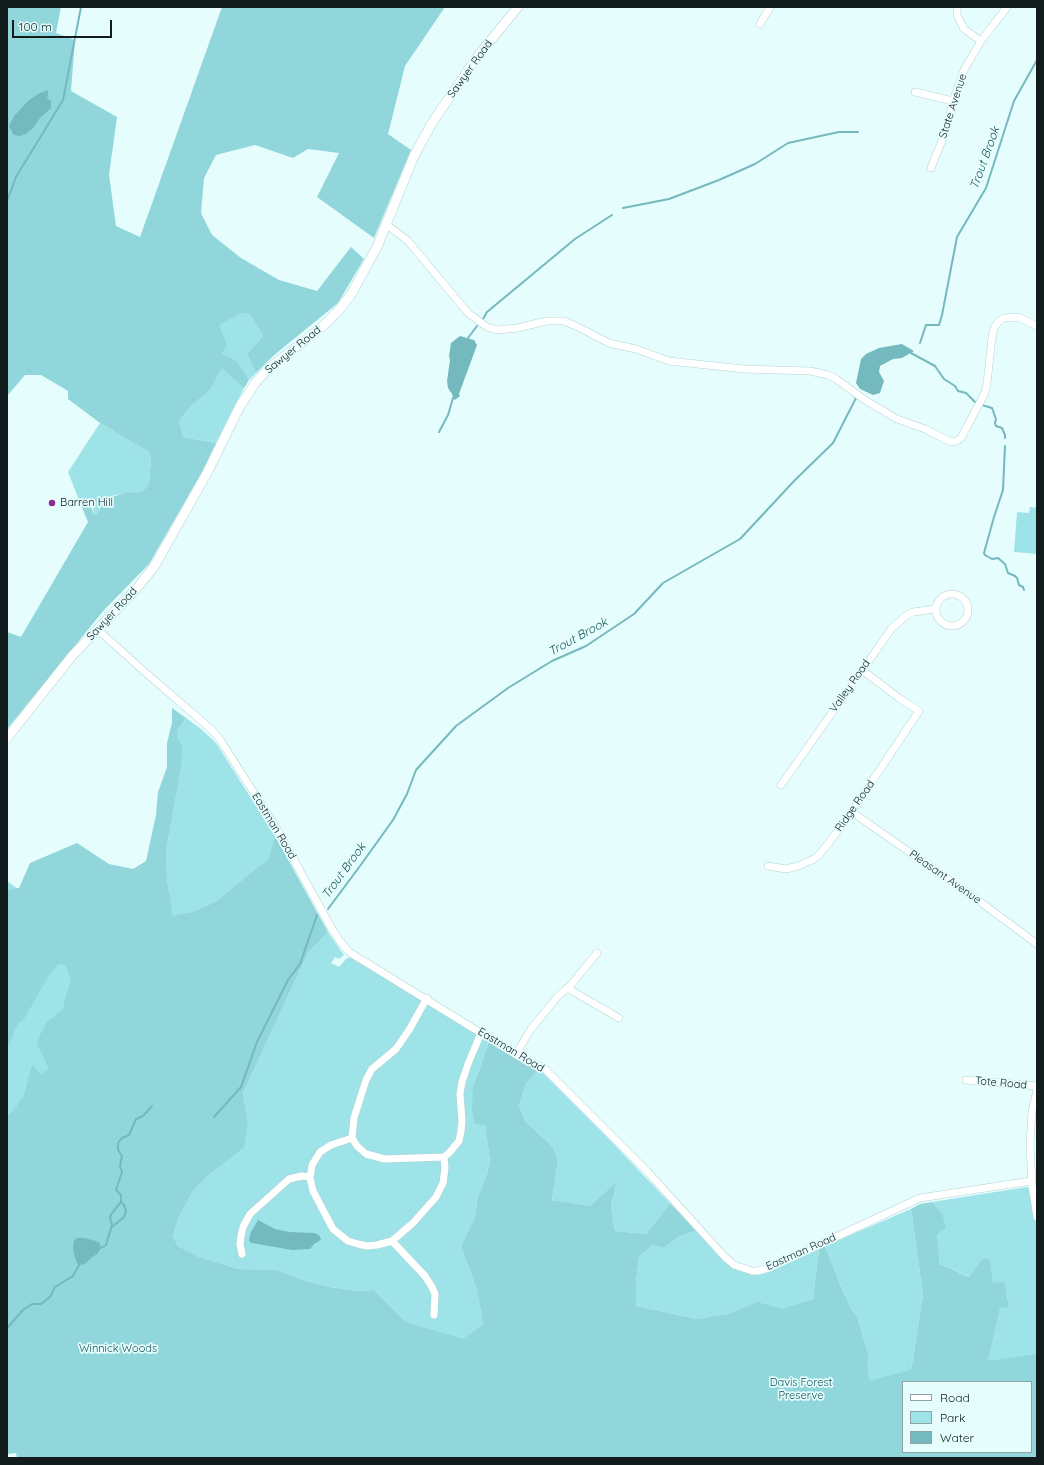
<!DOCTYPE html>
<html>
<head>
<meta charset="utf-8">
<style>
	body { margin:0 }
	#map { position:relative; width:1044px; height:1465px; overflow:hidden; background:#e6fdfe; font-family:Quicksand,sans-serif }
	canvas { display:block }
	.frame { position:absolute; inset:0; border:8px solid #121c1d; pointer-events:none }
	.legend { position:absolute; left:902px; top:1381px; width:130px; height:72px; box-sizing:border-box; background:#e6fdfe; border:1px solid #91a3a4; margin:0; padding:5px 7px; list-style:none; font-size:12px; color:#121c1d }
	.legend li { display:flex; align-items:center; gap:8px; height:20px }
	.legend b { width:20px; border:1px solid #91a3a4 }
	.scale { position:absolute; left:12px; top:20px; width:100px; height:18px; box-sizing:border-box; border:2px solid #121c1d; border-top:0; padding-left:5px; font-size:12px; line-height:14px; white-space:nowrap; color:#121c1d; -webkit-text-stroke:3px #e6fdfe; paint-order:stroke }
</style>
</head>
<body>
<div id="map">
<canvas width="1044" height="1465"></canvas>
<div class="frame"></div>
<ul class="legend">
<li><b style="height:5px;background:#fff"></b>Road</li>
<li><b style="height:11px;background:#9de3e7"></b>Park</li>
<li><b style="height:11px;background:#74b9bd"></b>Water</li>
</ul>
<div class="scale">100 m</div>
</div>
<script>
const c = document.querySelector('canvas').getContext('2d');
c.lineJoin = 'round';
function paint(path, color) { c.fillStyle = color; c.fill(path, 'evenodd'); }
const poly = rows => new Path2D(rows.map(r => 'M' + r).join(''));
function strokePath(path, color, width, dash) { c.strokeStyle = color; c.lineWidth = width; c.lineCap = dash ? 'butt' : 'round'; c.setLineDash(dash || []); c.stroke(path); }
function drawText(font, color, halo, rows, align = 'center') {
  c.font = font + ' Quicksand,sans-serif'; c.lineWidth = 3.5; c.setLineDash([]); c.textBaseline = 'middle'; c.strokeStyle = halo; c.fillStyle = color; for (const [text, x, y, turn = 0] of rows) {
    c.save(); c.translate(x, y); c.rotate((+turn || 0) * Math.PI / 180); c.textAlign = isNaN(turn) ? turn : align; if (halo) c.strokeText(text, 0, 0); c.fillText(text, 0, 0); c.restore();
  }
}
const green = poly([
	[246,313,251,316,263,336,247,354,256,373,249,380,237,361,222,353,218,325,240,314],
	[222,369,244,388,216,443,183,437,179,421,192,405,209,391],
	[100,423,149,452,151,458,149,483,146,488,141,492,114,495,97,515,94,515,93,509,84,497,79,500,68,472],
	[1030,507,1037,508,1037,554,1014,552,1017,512,1029,513],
	[186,718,201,729,216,743,275,836,270,859,215,902,192,912,180,915,129,1238,390,1378,631,1359,757,1302,727,1314,697,1319,636,1306,636,1282,639,1257,652,1245,664,1248,680,1236,696,1231,724,1262,735,1269,768,1272,819,1249,813,1299,803,1302,845,1295,825,1246,911,1209,923,1295,911,1369,988,1360,1000,1307,1009,1306,1005,1282,993,1284,982,1259,970,1277,940,1264,937,1234,942,1213,932,1202,1027,1187,1029,1189,1037,1228,1037,1458,27,1458,7,1431,7,881,105,953,172,914,167,880,166,851,181,769,177,739,177,731],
	[846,1300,850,1308,857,1316,868,1353,869,1378],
	[903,1382,1031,1382,1031,1452,903,1452],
	[328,932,344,955,339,959,335,957,331,963,339,967,347,958,351,958,489,1040,473,1087,485,1124,490,1161,487,1174,478,1196,475,1217,461,1246,477,1290,483,1324,463,1340,406,1322,374,1290,357,1291,330,1287,303,1280,277,1270,238,1269,197,1256,178,1246,173,1236,178,1219,193,1191,211,1173,248,1122,243,1093,308,953],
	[539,1069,606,1136,670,1203,646,1234,615,1231,611,1206,617,1183,590,1206,552,1200,558,1160,553,1147,525,1121,519,1105,526,1084]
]);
const forest = poly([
	[7,7,61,7,56,33,75,40,71,91,117,117,109,175,116,226,140,237,222,7,445,7,405,66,388,134,411,150,374,238,317,197,339,153,308,149,293,158,255,145,216,155,204,178,201,213,212,235,241,258,279,280,317,291,351,247,364,259,338,303,273,356,256,373,247,354,263,336,251,316,246,313,240,314,219,325,227,345,222,353,237,361,249,380,244,388,222,369,209,391,192,405,179,421,183,437,216,443,202,472,149,564,104,610,7,729,7,632,21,637,88,522,79,500,84,497,88,499,94,515,97,515,108,498,125,493,141,492,146,488,149,483,151,458,149,452,100,423,68,399,68,391,41,375,25,375,7,396],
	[172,708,186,718,177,731,177,739,182,745,181,769,166,851,167,880,173,916,192,912,215,902,269,859,275,836,328,932,308,953,243,1093,248,1122,244,1147,211,1173,193,1191,178,1219,173,1236,178,1246,197,1256,238,1269,277,1270,303,1280,330,1287,357,1291,374,1290,406,1322,463,1339,483,1324,477,1290,461,1246,475,1217,478,1196,487,1174,490,1161,485,1125,475,1124,472,1109,473,1087,490,1038,539,1069,526,1084,519,1105,525,1121,553,1147,558,1160,552,1200,590,1206,617,1182,611,1206,615,1231,646,1234,670,1203,696,1231,680,1236,664,1248,652,1245,639,1257,636,1282,636,1306,697,1319,727,1314,757,1302,782,1309,813,1299,819,1249,825,1246,850,1308,857,1316,868,1353,869,1381,911,1370,923,1295,911,1209,920,1204,932,1202,942,1213,946,1228,937,1234,940,1264,969,1277,982,1259,989,1259,993,1283,1005,1282,1009,1307,1000,1308,988,1361,1037,1354,1037,1458,17,1458,16,1453,7,1454,7,1116,14,1110,24,1095,32,1065,41,1074,49,1069,37,1043,41,1033,47,1022,54,1017,63,1009,65,999,71,980,66,965,59,964,51,972,24,1019,18,1023,7,1049,7,890,19,888,30,863,77,843,109,864,133,869,146,861,156,815,158,792,167,767,167,743,172,723],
	[903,1382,1031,1382,1031,1452,903,1452]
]);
const water = poly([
	[48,90,48,95,47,98,51,101,51,108,40,118,33,128,26,134,20,136,14,135,9,126,14,116,29,100,40,93],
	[460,336,474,340,477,345,459,394,460,396,455,400,453,398,452,394,448,388,447,381,450,360,449,356,451,343],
	[902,344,914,351,902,358,893,359,880,366,879,372,884,381,880,393,873,395,860,389,856,383,861,359,866,354,879,348],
	[258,1220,275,1229,289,1232,314,1233,319,1235,321,1240,314,1244,310,1249,292,1250,252,1243,249,1241,250,1234],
	[77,1238,85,1238,99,1242,101,1248,97,1254,91,1258,85,1264,79,1265,76,1261,73,1250,74,1240]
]);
const stream = poly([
	[7,201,16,177,63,100,81,7],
	[623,208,669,199,719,180,755,164,788,143,839,132,858,132],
	[483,319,487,312,575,239,612,215],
	[468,338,477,326],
	[920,343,926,325,939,325,942,315,957,237,986,188,1014,101,1037,60],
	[911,353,935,366,944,379,955,386,958,391,966,393,975,402],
	[982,405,992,408,996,419,995,423,996,426,1002,428,1005,435,1005,438],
	[439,432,448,415,453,398],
	[1005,446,1003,490,994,517,984,553,985,555,992,559,998,558,1005,564,1008,573,1015,576,1017,578,1019,585,1023,587,1024,590],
	[328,909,360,866,393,820,407,794,416,770,456,726,508,688,552,661,586,646,634,614,663,583,740,539,795,480,833,443,856,398],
	[214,1117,241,1087,257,1042,288,980,300,964,317,915],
	[112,1227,124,1217,126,1211,124,1205,121,1202],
	[101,1248,106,1245,112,1225,110,1217,112,1213,121,1202,121,1195,116,1190,122,1172,120,1166,122,1156,118,1150,118,1143,122,1138,129,1135,136,1119,143,1116,152,1106],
	[7,1328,23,1310,32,1304,41,1304,50,1297,55,1287,73,1276,79,1265]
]);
const minor = poly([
	[957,7,957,15,964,29,981,41],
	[760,24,770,7],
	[915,92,953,101],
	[931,168,947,128,953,101,964,70,981,41,1007,7],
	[387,225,408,241,468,313,487,327,497,330,518,328,546,321,564,321,576,326,609,343,636,349,669,361,744,369,810,371,828,375,836,379,865,400,897,419,925,429,951,442,957,441,961,438,985,393,987,383,992,338,994,328,998,322,1004,318,1018,317,1037,326],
	'936 610a16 16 0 1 1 32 0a16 16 0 1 1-32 0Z',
	[97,629,146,673,212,730,221,741,278,831,332,929,340,941,349,952,528,1062,543,1067,647,1171,724,1256,734,1265,752,1271,758,1271,769,1268,920,1198,1031,1181],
	[781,785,892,628,907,615,913,612,935,609],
	[852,812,975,898,1037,944],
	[768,866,786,869,798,866,814,859,819,855,845,822,919,711,899,698,862,670],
	[567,988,619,1018],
	[427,998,409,1030,396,1049,372,1069,366,1080,354,1118,352,1138,357,1146,366,1154,385,1159,444,1157,449,1153,459,1141,461,1131,462,1121,460,1094,462,1082,468,1064,481,1033],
	[516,1054,531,1029,558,996,570,986,597,953],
	[966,1080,1037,1086],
	[1037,1090,1032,1111,1030,1144,1032,1185,1037,1217],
	[352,1138,331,1145,320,1152,312,1165,310,1178,313,1191,333,1229,348,1241,358,1244,367,1246,377,1245,392,1241,413,1223,436,1197,443,1183,445,1168,444,1157],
	[392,1241,425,1276,432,1287,435,1294,434,1315],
	[242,1254,240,1244,241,1236,243,1227,250,1214,289,1179,302,1176,310,1177]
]);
const tertiary = poly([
	[7,738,72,656,137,588,154,567,207,473,240,406,256,382,270,367,306,340,325,324,339,310,352,293,377,247,414,156,432,123,477,57,518,7]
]);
const markers = [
	[52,503,4,"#8f2b92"]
];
const streetNames = [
	["Sawyer Road",470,69,-54],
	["State Avenue",953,106,-72],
	["Sawyer Road",293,350,-39],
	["Sawyer Road",112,614,-47],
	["Valley Road",850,686,-55],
	["Ridge Road",855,806,-55],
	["Eastman Road",274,826,59],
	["Pleasant Avenue",945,877,35],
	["Eastman Road",511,1050,31],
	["Tote Road",1001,1083,5],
	["Eastman Road",801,1252,-24]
];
const poiNames = [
	["Barren Hill",60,503]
];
const parkNames = [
	["Winnick Woods",118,1349],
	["Davis Forest",801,1383],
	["Preserve",801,1396]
];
const waterNames = [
	["Trout Brook",985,158,-70],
	["Trout Brook",578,637,-29],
	["Trout Brook",344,871,-54]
];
paint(green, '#9de3e7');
paint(forest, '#90d6da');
paint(water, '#74b9bd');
strokePath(stream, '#74b9bd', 2);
strokePath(minor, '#b6d2d3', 8);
strokePath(tertiary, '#b6d2d3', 10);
strokePath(minor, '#fff', 7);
strokePath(tertiary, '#fff', 9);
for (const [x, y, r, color] of markers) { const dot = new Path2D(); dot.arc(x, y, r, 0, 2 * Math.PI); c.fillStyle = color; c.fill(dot); strokePath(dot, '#e6fdfe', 1.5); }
drawText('11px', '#121c1d', '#e6fdfe', streetNames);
drawText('11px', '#121c1d', '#e6fdfe', poiNames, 'left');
drawText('11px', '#135154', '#e6fdfe', parkNames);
drawText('italic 12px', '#145255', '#e6fdfe', waterNames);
</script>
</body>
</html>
